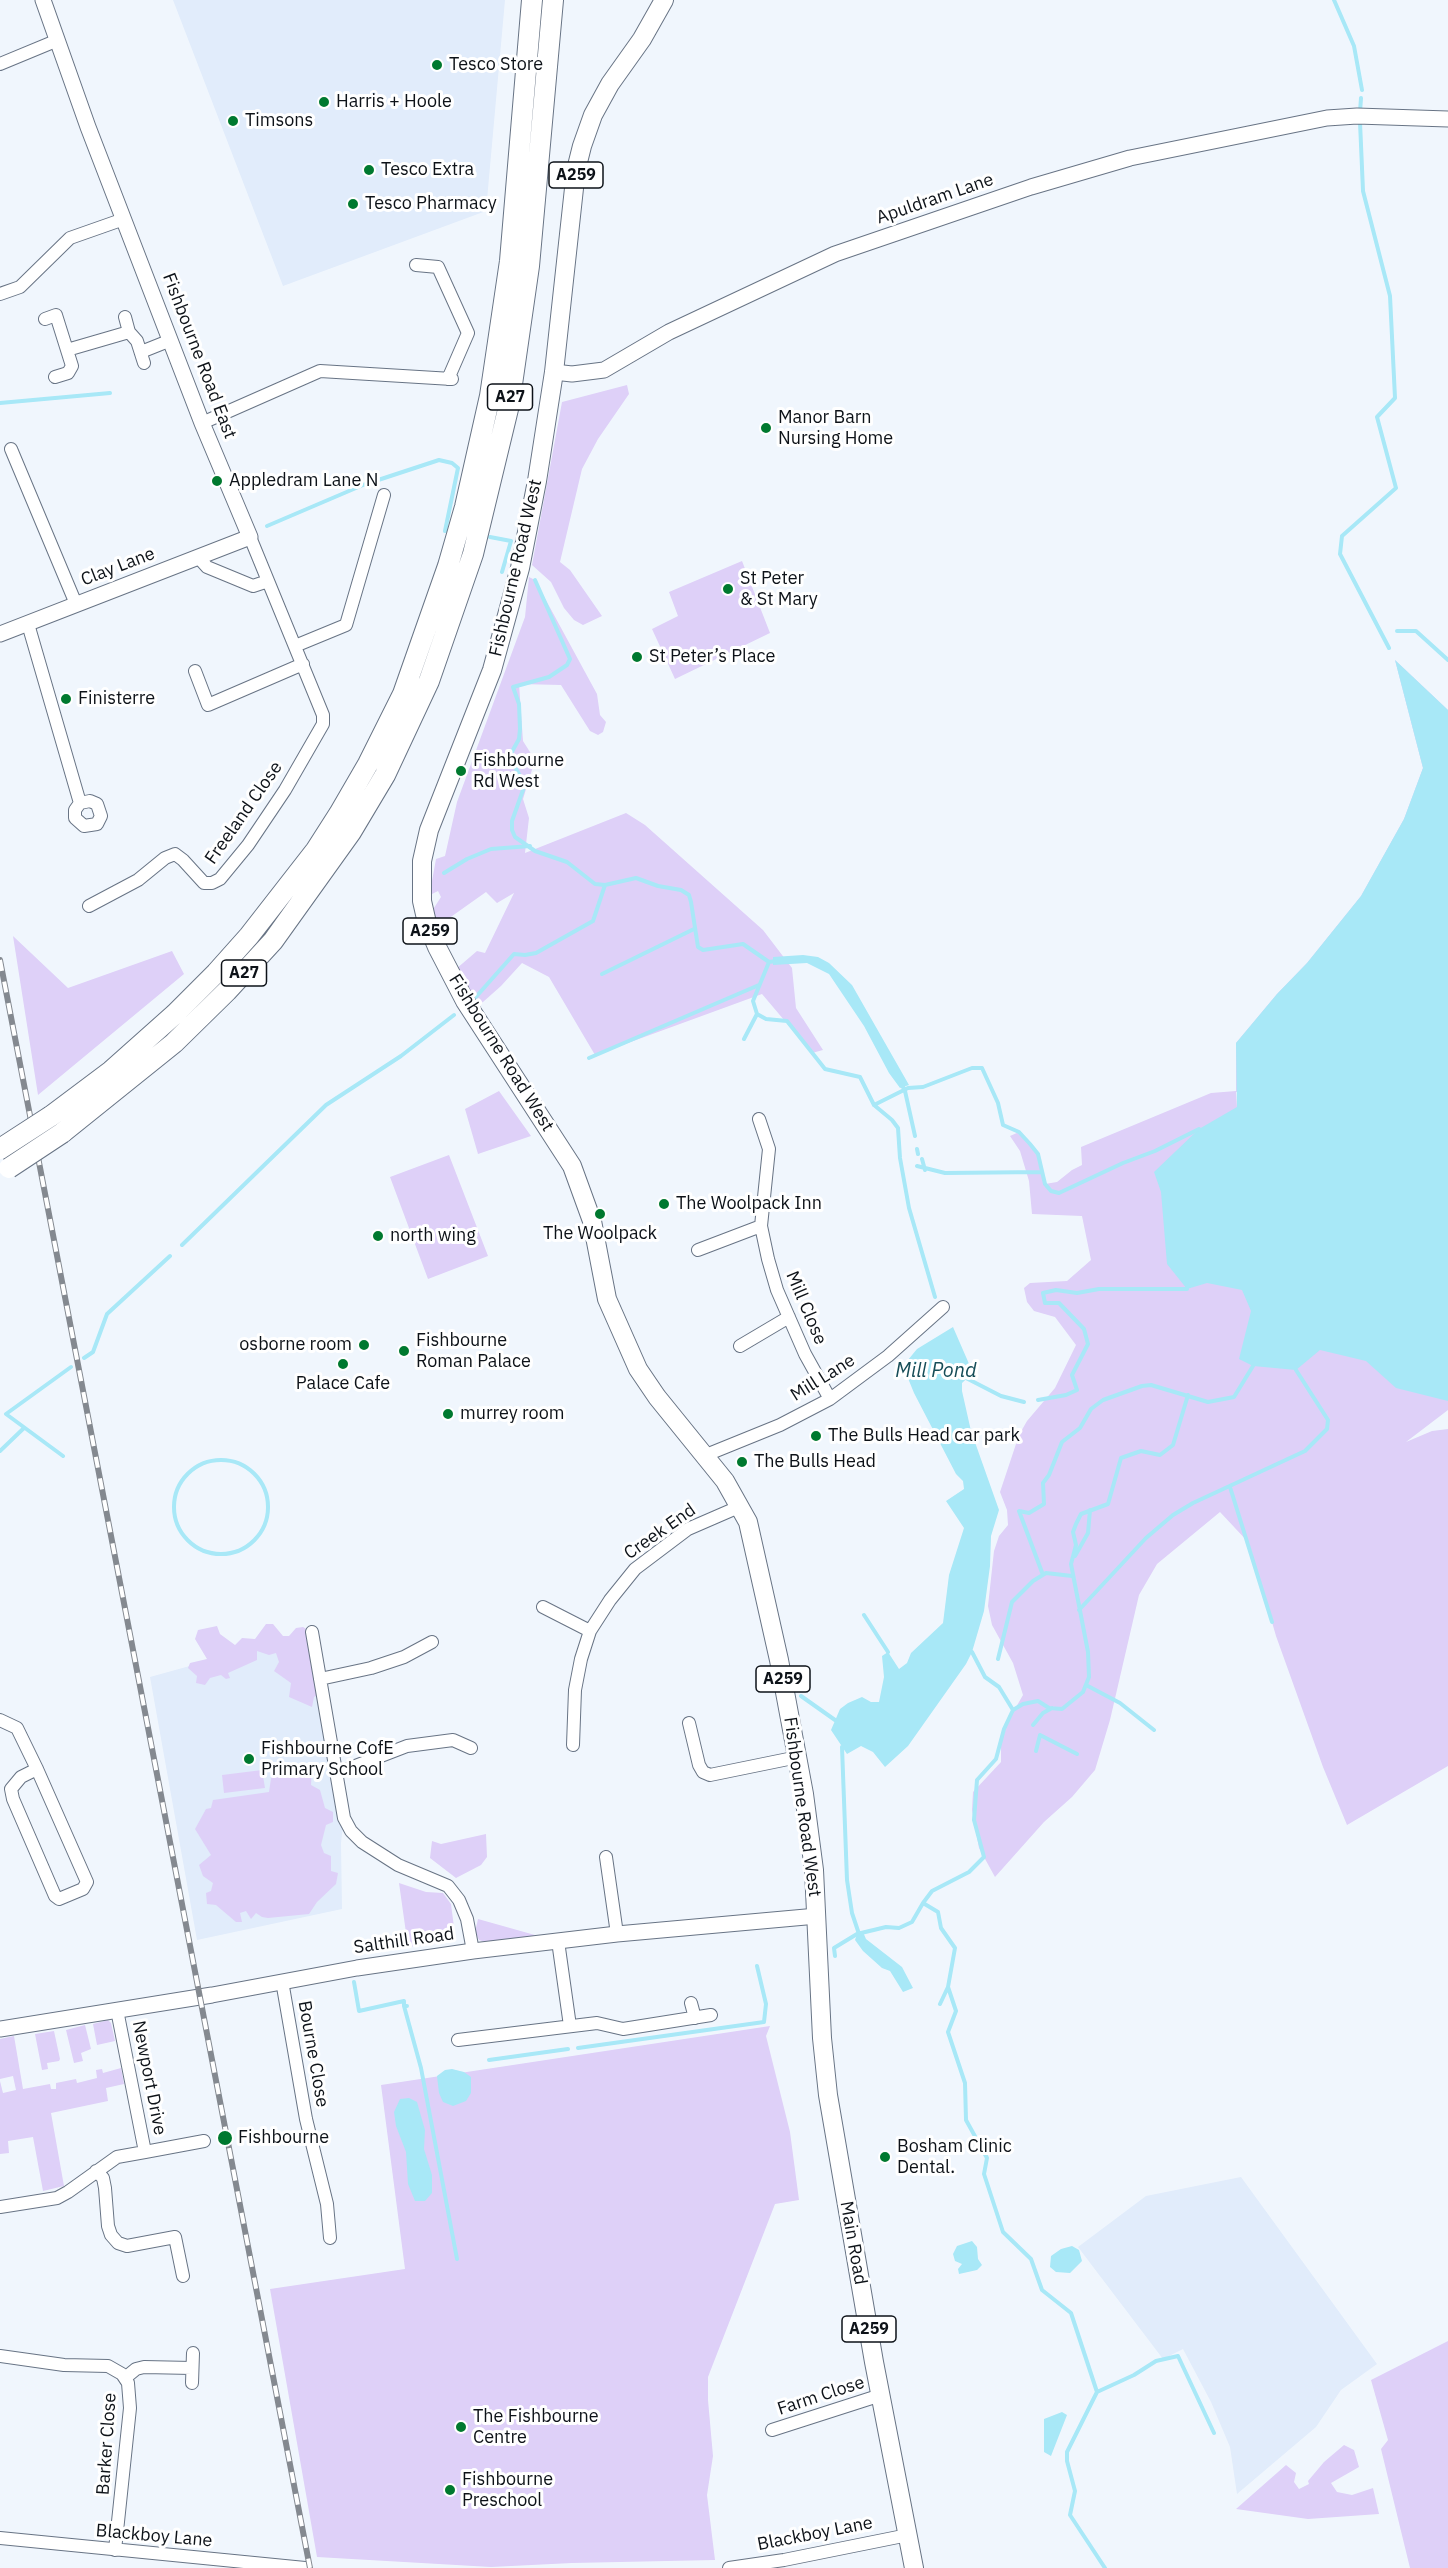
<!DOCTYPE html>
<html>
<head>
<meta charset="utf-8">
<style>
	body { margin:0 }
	canvas { display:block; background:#f0f6fd }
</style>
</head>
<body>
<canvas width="1448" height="2568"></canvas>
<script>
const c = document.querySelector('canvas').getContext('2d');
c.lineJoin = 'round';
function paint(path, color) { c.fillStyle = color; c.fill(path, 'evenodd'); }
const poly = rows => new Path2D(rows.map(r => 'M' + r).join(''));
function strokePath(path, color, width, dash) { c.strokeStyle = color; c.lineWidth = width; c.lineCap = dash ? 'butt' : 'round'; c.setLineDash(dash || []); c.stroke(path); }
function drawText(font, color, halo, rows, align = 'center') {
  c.font = font + ' "IBM Plex Sans",sans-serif'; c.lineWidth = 6; c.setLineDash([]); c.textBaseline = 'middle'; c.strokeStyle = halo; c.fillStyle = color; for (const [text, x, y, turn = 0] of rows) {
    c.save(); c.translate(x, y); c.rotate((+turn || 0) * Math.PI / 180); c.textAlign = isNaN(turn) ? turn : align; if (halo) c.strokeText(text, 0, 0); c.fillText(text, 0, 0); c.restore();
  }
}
const built = poly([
	[173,0,505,0,486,211,283,286],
	[312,1632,344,1816,341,1843,342,1909,197,1940,150,1677],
	[1241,2177,1377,2364,1341,2390,1316,2427,1237,2494,1230,2447,1211,2402,1183,2349,1163,2359,1078,2247,1146,2196]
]);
const green = poly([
	[627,385,629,394,598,439,582,469,560,562,570,570,602,616,583,625,574,620,564,608,551,582,532,565,562,402],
	[742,561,770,633,675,679,652,629,678,616,669,592],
	[529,577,535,580,585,672,597,694,600,715,606,722,603,732,598,735,590,731,561,685,519,684,523,741,535,760,523,799,529,818,525,853,626,813,645,825,763,930,792,968,796,1008,823,1050,812,1053,762,994,595,1055,549,977,522,963,501,986,483,1002,474,1007,456,969,477,951,485,953,514,893,497,903,486,892,438,926,433,920,432,911,441,897,438,891,432,894,432,881,436,859,445,856,457,802,525,617],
	[1395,660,1448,710,1448,1096,1236,1092,1237,1107,1448,1248,1448,1410,1406,1442,1432,1431,1448,1429,1448,1766,1347,1825,1323,1767,1276,1636,1249,1543,1220,1512,1157,1564,1139,1595,1110,1720,1095,1770,1072,1797,1044,1822,995,1877,979,1848,972,1810,973,1792,1001,1762,1001,1744,1008,1721,1023,1695,1013,1663,992,1625,988,1606,994,1551,999,1536,1008,1525,1007,1510,1000,1492,1019,1435,1027,1421,1055,1388,1076,1345,1055,1317,1034,1311,1027,1302,1024,1288,1030,1283,1067,1281,1091,1260,1082,1216,1032,1214,1029,1181,1020,1151,1010,1136,1019,1132,1038,1154,1045,1184,1057,1182,1072,1170,1082,1165,1081,1147,1211,1093,1236,1091,1236,1043,1277,994,1307,963,1361,896,1404,819,1423,768],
	[13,936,68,988,172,951,184,974,38,1095],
	[499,1091,531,1136,478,1154,465,1109],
	[449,1155,488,1256,428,1279,390,1177],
	[266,1624,273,1624,283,1636,289,1636,296,1628,303,1627,315,1634,318,1695,314,1697,312,1707,289,1697,291,1683,274,1671,279,1662,276,1653,269,1655,257,1651,257,1660,228,1673,230,1678,226,1679,221,1675,210,1678,205,1685,196,1683,197,1676,188,1668,190,1663,207,1659,195,1639,198,1630,217,1626,220,1634,235,1645,242,1638,255,1639],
	[293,1764,312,1767,311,1785,320,1790,325,1808,333,1812,333,1822,326,1825,321,1845,324,1853,331,1856,331,1871,338,1873,336,1884,317,1902,309,1914,268,1918,262,1917,256,1913,251,1919,246,1911,240,1913,242,1922,236,1922,216,1905,207,1904,206,1893,211,1891,213,1883,203,1876,199,1865,211,1855,195,1829,206,1809,211,1808,213,1800,269,1792,273,1765],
	[262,1770,265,1788,224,1793,222,1775],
	[486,1834,487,1857,481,1865,456,1878,430,1858,432,1841,441,1844],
	[399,1883,426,1892,443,1893,451,1904,455,1935,435,1944,408,1947],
	[478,1919,542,1937,488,1943,479,1940,475,1932],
	[108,2020,111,2023,115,2041,97,2045,93,2024],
	[85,2025,91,2049,81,2053,83,2061,74,2063,66,2030],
	[770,2026,766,2036,790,2132,799,2200,775,2204,708,2377,708,2400,713,2456,707,2495,715,2560,572,2563,491,2567,317,2557,270,2289,405,2269,381,2085],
	[54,2031,60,2059,59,2061,47,2063,48,2069,42,2070,35,2034],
	[14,2036,23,2089,50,2084,51,2089,56,2089,56,2083,76,2079,77,2083,97,2078,96,2070,102,2069,103,2073,121,2068,124,2084,106,2088,108,2101,51,2113,64,2186,43,2191,33,2137,8,2141,9,2153,0,2154,0,2081,3,2093,16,2090,13,2076,0,2079,0,2039],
	[1448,2341,1448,2568,1410,2568,1381,2449,1388,2440,1371,2380],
	[1344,2445,1354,2450,1359,2467,1331,2483,1337,2492,1352,2495,1373,2488,1379,2514,1308,2519,1236,2509,1286,2465,1296,2473,1294,2482,1299,2489,1309,2484,1308,2481,1324,2462]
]);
const water = poly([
	[1395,660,1448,710,1448,1401,1396,1388,1366,1361,1320,1350,1296,1370,1253,1366,1239,1359,1251,1311,1242,1290,1207,1283,1187,1289,1167,1264,1161,1192,1154,1172,1199,1129,1237,1107,1236,1043,1277,994,1307,963,1361,896,1404,819,1423,768],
	[803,955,818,957,829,963,852,985,909,1085,900,1088,889,1073,864,1026,829,974,807,963,773,965,773,957],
	[953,1327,973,1373,962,1383,962,1391,971,1431,999,1510,991,1536,990,1566,984,1611,972,1652,966,1664,908,1746,885,1767,873,1752,861,1746,847,1754,831,1730,840,1709,848,1703,862,1697,871,1702,879,1702,884,1677,882,1656,888,1652,899,1669,907,1663,911,1653,943,1623,949,1575,964,1528,946,1501,964,1489,963,1481,956,1474,914,1393,903,1366,917,1349],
	[863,1932,866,1939,902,1967,913,1988,903,1992,890,1971,882,1968,863,1951,855,1940,857,1934],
	[452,2069,464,2072,471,2077,471,2093,466,2101,453,2106,443,2102,439,2093,437,2076,445,2070],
	[409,2098,417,2102,425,2130,424,2149,432,2175,432,2193,425,2201,415,2201,408,2184,406,2152,396,2126,394,2112,400,2099],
	[972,2241,977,2247,978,2259,982,2265,977,2270,959,2274,958,2269,962,2264,955,2261,953,2254,957,2246],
	[1072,2246,1079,2250,1082,2261,1070,2273,1056,2272,1050,2267,1051,2256,1061,2249],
	[1062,2412,1067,2415,1051,2456,1044,2452,1044,2419]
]);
const stream = poly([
	[1334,0,1354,46,1362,90],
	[1360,112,1361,98],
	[1360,122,1363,191,1390,296,1395,398,1377,417,1396,488,1342,536,1340,554,1389,648],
	[0,403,110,393],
	[267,526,363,485,439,460,452,463,458,468,445,531],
	[490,537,511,541,502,572],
	[535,580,570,659,567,665,549,677,513,687,519,704,520,729,519,739,509,757,519,774,523,790,512,821,512,830,515,837,535,851,567,862,595,884,605,885,636,878,658,886,681,890,689,895,691,902,698,947,703,950,743,944,769,962,776,961],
	[1397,631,1416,631,1448,660],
	[444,873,467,859,491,849,530,846],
	[769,962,753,1001,757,1014,766,1019,787,1021,825,1069,860,1077,874,1105,892,1120,898,1128,900,1158,909,1208,935,1297],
	[602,974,694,929],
	[475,998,514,954,525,955,536,953,593,921,605,885],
	[744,1039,757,1014],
	[589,1058,759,985],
	[902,1085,905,1091,915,1136],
	[874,1105,908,1088,923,1087,972,1068,982,1068,998,1103,1003,1125,1019,1132,1030,1144,1038,1154,1045,1184,1051,1191,1059,1193,1123,1163,1155,1151,1199,1129],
	[917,1149,918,1154],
	[922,1159,925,1170],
	[917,1166,945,1173,1042,1172],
	[182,1245,326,1105,401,1056,454,1015],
	[84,1358,93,1352,107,1314,170,1256],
	[966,1378,1001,1396,1024,1402],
	[1038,1400,1066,1395,1077,1390,1072,1375,1088,1344,1084,1329,1059,1303,1045,1303,1043,1293,1056,1290,1077,1293,1099,1289,1187,1289],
	[0,1451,24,1428],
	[63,1456,6,1414,71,1367],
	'174 1507a47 47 0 1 1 94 0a47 47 0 1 1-94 0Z',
	[1230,1487,1272,1622],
	[1075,1556,1088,1533,1090,1510],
	[1043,1575,1019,1511,1029,1513,1044,1504,1043,1483,1049,1475,1062,1442,1080,1428,1091,1409,1103,1400,1142,1386,1151,1385,1208,1402,1234,1397,1253,1366],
	[1079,1610,1146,1538,1173,1515,1193,1503,1305,1451,1327,1429,1328,1420,1296,1370],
	[864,1615,888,1652],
	[972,1652,985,1677,999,1687,1013,1710,1023,1704,1038,1701,1049,1708,1062,1709,1083,1692,1089,1677,1088,1652,1071,1564,1076,1545,1073,1532,1076,1524,1081,1514,1108,1504,1121,1458,1141,1451,1160,1455,1173,1445,1188,1395],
	[998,1659,1012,1602,1033,1581,1046,1573,1072,1576],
	[1086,1685,1120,1703,1154,1730],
	[801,1696,835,1720],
	[1013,1710,1004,1729,996,1759,977,1780,974,1820,984,1857,969,1872,932,1891,923,1903,938,1912,941,1928,955,1948,948,1987,956,2011,948,2032,965,2083,966,2120,987,2158,984,2174,1003,2232,1031,2259,1042,2290,1071,2313,1097,2392,1134,2375,1156,2361,1178,2356,1214,2433],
	[1033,1725,1043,1713,1052,1708],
	[842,1747,847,1880,852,1913,860,1937],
	[1036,1751,1040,1735,1077,1754],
	[835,1956,834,1948,857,1934,886,1927,899,1928,912,1922,923,1903],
	[354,1982,359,2011,404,2001,404,2006],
	[940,2004,948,1987],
	[407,2006,404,2006,421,2068,457,2259],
	[578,2048,764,2022,766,2004,757,1966],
	[489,2060,568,2049],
	[1097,2392,1067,2452,1067,2461,1075,2491,1070,2515,1105,2568]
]);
const minor = poly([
	[0,64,58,40],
	[416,265,438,267,468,333,448,379],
	[0,294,20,287,70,238,124,219],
	[125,317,129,332,137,341,144,363],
	[45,319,56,315,72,366,68,373,55,377],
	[67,350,129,332],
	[141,352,171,340],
	[202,423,320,371,452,379],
	[11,449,76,604],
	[198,557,207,567,253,586,268,581],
	[28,624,80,803,75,810,75,818,84,826,97,824,101,816,97,804,90,801,80,803],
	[295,646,346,625,384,495],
	[195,671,208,705,303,664],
	[89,906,138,880,165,858,175,854,183,860,204,883,212,883,220,879,248,845,285,790,323,724,323,715,250,537],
	[759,1119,769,1149,761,1226,768,1259,777,1290,805,1354,830,1399],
	[698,1250,761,1226],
	[740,1346,789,1317],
	[706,1455,780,1425,830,1399,888,1356,943,1307],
	[543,1607,590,1631],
	[312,1632,344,1818,351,1831,362,1842,398,1865,448,1886,459,1900,467,1919,473,1951],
	[320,1679,371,1668,404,1657,432,1642],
	[0,1720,17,1728,37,1769,87,1882,83,1889,59,1899,55,1896,13,1799,11,1789,21,1777,37,1769],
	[689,1723,699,1765,703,1772,710,1775,798,1757],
	[573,1745,575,1690,581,1659,590,1631,610,1600,635,1569,688,1529,741,1506],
	[337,1773,407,1746,453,1740,471,1748],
	[606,1857,617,1934],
	[558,1941,570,2026],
	[282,1981,306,2119,327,2204,330,2238],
	[691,2003,695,2018],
	[458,2040,597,2023,623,2029,711,2015],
	[145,2152,204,2141],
	[96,2171,103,2178,105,2188,108,2226,111,2235,118,2243,127,2246,175,2237,183,2276],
	[0,2207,57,2198,68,2192,117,2157,145,2152,117,2010],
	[0,2356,64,2365,108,2366,122,2374,128,2383,130,2408,115,2550],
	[125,2378,136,2369,144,2367,192,2368],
	[192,2383,193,2353],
	[772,2430,881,2395],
	[0,2538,305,2568],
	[729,2568,784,2560,908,2535]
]);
const tertiary = poly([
	[554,372,572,374,604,370,669,332,835,254,1031,187,1130,158,1327,118,1357,116,1448,119],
	[0,634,250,537,202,423,88,127,43,0],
	[0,2029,212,1995,357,1968,473,1951,617,1934,817,1916]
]);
const primary = poly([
	[664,0,642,39,610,84,593,115,582,146,576,170,554,372,537,481,520,568,492,670,429,830,422,861,422,901,427,923,437,947,465,1001,572,1166,592,1221,607,1299,638,1369,657,1397,725,1481,748,1522,779,1660,804,1794,814,1870,822,2038,828,2095,874,2362,914,2568]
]);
const trunk = poly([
	[51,1116,111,1071,175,1014,216,973,249,936,316,850,339,814,368,764,403,694,448,566,465,507,490,396,510,261,532,0],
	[62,1133,174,1043,227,991,273,941,351,832,385,775,429,681,473,554,509,405,529,266,553,0]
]);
const rail = poly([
	[0,960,310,2568]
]);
const trunkBridge = poly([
	[0,1149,51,1116],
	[9,1168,62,1133]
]);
const markers = [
	[437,65,6,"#00792f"],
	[324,102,6,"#00792f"],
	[233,121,6,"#00792f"],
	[369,170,6,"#00792f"],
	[353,204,6,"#00792f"],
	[766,428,6,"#00792f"],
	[217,481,6,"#00792f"],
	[728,589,6,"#00792f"],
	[637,657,6,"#00792f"],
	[66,699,6,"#00792f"],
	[461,771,6,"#00792f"],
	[664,1204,6,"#00792f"],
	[600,1214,6,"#00792f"],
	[378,1236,6,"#00792f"],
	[364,1345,6,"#00792f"],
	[404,1351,6,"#00792f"],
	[343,1364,6,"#00792f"],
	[448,1414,6,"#00792f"],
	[816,1436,6,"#00792f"],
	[742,1462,6,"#00792f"],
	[249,1759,6,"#00792f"],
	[225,2138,8,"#00792f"],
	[885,2157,6,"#00792f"],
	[461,2427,6,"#00792f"],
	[450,2490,6,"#00792f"]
];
const shields = [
	[576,175,54],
	[510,397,45],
	[430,931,54],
	[244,973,45],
	[783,1679,54],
	[869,2329,54]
];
const shieldNames = [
	["A259",576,175],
	["A27",510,397],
	["A259",430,931],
	["A27",244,973],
	["A259",783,1679],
	["A259",869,2329]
];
const poiNames = [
	["Tesco Store",449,65],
	["Harris + Hoole",336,102],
	["Timsons",245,121],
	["Tesco Extra",381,170],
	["Tesco Pharmacy",365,204],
	["Manor Barn",778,418],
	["Nursing Home",778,439],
	["Appledram Lane N",229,481],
	["St Peter",740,579],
	["& St Mary",740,600],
	["St Peter’s Place",649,657],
	["Finisterre",78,699],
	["Fishbourne",473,761],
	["Rd West",473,782],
	["The Woolpack Inn",676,1204],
	["The Woolpack",600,1234,"center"],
	["north wing",390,1236],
	["Fishbourne",416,1341],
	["Roman Palace",416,1362],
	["osborne room",352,1345,"right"],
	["Palace Cafe",343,1384,"center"],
	["murrey room",460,1414],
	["The Bulls Head car park",828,1436],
	["The Bulls Head",754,1462],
	["Fishbourne CofE",261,1749],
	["Primary School",261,1770],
	["Fishbourne",238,2138],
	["Bosham Clinic",897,2147],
	["Dental.",897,2168],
	["The Fishbourne",473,2417],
	["Centre",473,2438],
	["Fishbourne",462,2480],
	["Preschool",462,2501]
];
const streetNames = [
	["Apuldram Lane",935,199,-19],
	["Fishbourne Road East",199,356,69],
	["Clay Lane",118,567,-21],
	["Fishbourne Road West",516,568,-77],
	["Freeland Close",244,813,-55],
	["Fishbourne Road West",501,1053,58],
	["Mill Close",806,1308,67],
	["Mill Lane",823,1378,-32],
	["Creek End",660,1532,-35],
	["Fishbourne Road West",802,1807,82],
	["Salthill Road",404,1941,-8],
	["Bourne Close",313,2054,80],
	["Newport Drive",149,2078,79],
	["Main Road",853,2243,80],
	["Farm Close",821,2396,-18],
	["Barker Close",107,2444,-86],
	["Blackboy Lane",815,2534,-11],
	["Blackboy Lane",154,2536,5]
];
const waterNames = [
	["Mill Pond",936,1371]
];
paint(built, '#e1ecfb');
paint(green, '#ded0f8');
paint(water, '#a8e8f7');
strokePath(stream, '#a8e8f7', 4);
strokePath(minor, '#687485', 14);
strokePath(tertiary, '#687485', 17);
strokePath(primary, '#687485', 20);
strokePath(trunk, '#687485', 22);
strokePath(minor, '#fff', 12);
strokePath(tertiary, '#fff', 15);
strokePath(primary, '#fff', 18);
strokePath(trunk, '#fff', 20);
strokePath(rail, '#848990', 6);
strokePath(rail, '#fff', 4, [11]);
strokePath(trunkBridge, '#687485', 22, []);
strokePath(trunkBridge, '#fff', 20);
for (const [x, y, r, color] of markers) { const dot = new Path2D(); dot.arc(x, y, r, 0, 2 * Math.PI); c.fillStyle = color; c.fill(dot); strokePath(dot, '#fff', 2); }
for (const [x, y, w] of shields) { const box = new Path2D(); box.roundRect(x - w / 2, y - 13, w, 26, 4.5); c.fillStyle = '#fff'; c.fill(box); strokePath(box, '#0d1218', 1.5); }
drawText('bold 16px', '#0d1218', null, shieldNames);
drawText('18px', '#0d1218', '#fff', poiNames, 'left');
drawText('18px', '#0d1218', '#fff', streetNames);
drawText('italic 20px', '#164d58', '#fff', waterNames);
</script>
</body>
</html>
